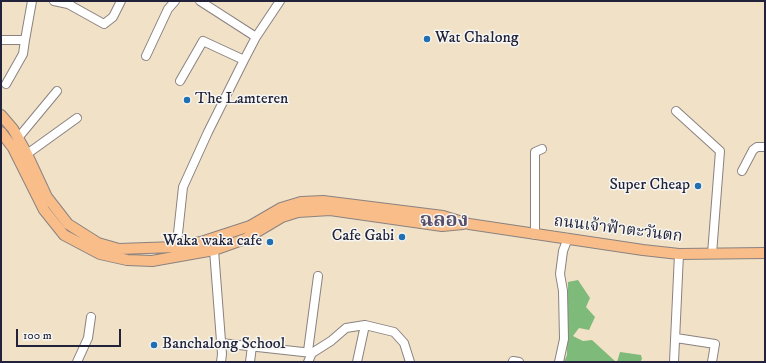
<!DOCTYPE html>
<html>
<head>
<meta charset="utf-8">
<style>
	body { margin:0 }
	#map { position:relative; width:766px; height:363px; overflow:hidden; background:#f1e2c7; font-family:"IM FELL DW Pica",serif }
	canvas { display:block }
	.frame { position:absolute; inset:0; border:2px solid #22223b; pointer-events:none }
	.scale { position:absolute; left:16px; top:329px; width:105px; height:18px; box-sizing:border-box; border:2px solid #22223b; border-top:0; padding-left:5px; font-size:12px; line-height:14px; white-space:nowrap; color:#22223b; -webkit-text-stroke:3px #f6f6f2; paint-order:stroke }
</style>
</head>
<body>
<div id="map">
<canvas width="766" height="363"></canvas>
<div class="frame"></div>
<div class="scale">100 m</div>
</div>
<script>
const c = document.querySelector('canvas').getContext('2d');
c.lineJoin = 'round';
function paint(path, color) { c.fillStyle = color; c.fill(path, 'evenodd'); }
const poly = rows => new Path2D(rows.map(r => 'M' + r).join(''));
function strokePath(path, color, width, dash) { c.strokeStyle = color; c.lineWidth = width; c.lineCap = dash ? 'butt' : 'round'; c.setLineDash(dash || []); c.stroke(path); }
function drawText(font, color, halo, rows, align = 'center') {
  c.font = font + ' "IM FELL DW Pica","Noto Serif Thai",serif'; c.lineWidth = 3; c.setLineDash([]); c.textBaseline = 'middle'; c.strokeStyle = halo; c.fillStyle = color; for (const [text, x, y, turn = 0] of rows) {
    c.save(); c.translate(x, y); c.rotate((+turn || 0) * Math.PI / 180); c.textAlign = isNaN(turn) ? turn : align; if (halo) c.strokeText(text, 0, 0); c.fillText(text, 0, 0); c.restore();
  }
}
const forest = poly([
	[578,280,590,298,586,307,595,317,589,330,579,328,573,336,583,341,592,340,616,362,564,362,567,355,568,282],
	[620,352,641,355,642,359,640,362,617,362]
]);
const minor = poly([
	[54,1,68,4,70,1],
	[200,1,256,37],
	[68,4,104,24,113,17,121,1],
	[1,40,25,40,32,1],
	[146,56,168,9,175,1],
	[180,81,203,41,244,60],
	[6,84,23,54,25,40],
	[676,111,720,151,712,254],
	[18,138,57,91],
	[27,154,77,118],
	[742,171,753,150,757,147,765,147],
	[535,235,535,152,542,149],
	[214,250,222,354,221,362],
	[176,252,183,187,208,132,244,60,256,37,280,1],
	[676,338,715,344,712,362],
	[221,343,312,353,331,341,346,328,365,325,394,332,404,343,410,362],
	[308,351,318,276],
	[513,361,519,362],
	[77,362,88,338,91,317],
	[250,362,252,346],
	[308,362,312,353],
	[357,362,365,325],
	[559,362,564,339,563,291,560,274,563,251,568,238],
	[674,362,679,254]
]);
const major = poly([
	[1,115,13,129,27,154,47,197,68,224,98,243,119,249,175,247,201,242,250,226,281,208,301,202,323,201,443,216,469,224,643,250,679,254,765,253],
	[1,132,13,148,44,210,64,235,100,254,127,260,152,261,214,250,245,239,282,217,298,212,330,210,442,226,463,224]
]);
const markers = [
	[427,39,4,"#1f6fb2"],
	[187,100,4,"#1f6fb2"],
	[698,186,4,"#1f6fb2"],
	[402,237,4,"#1f6fb2"],
	[270,242,4,"#1f6fb2"],
	[154,345,4,"#1f6fb2"]
];
const poiNames = [
	["Wat Chalong",435,39],
	["The Lamteren",195,100],
	["Super Cheap",690,186,"right"],
	["Cafe Gabi",394,237,"right"],
	["Waka waka cafe",262,242,"right"],
	["Banchalong School",162,345]
];
const streetNames = [
	["ถนนเจ้าฟ้าตะวันตก",618,230,7]
];
const districtNames = [
	["ฉลอง",444,222]
];
paint(forest, '#7eba79');
strokePath(minor, '#8a8281', 10);
strokePath(major, '#8a8281', 12);
strokePath(minor, '#fff', 8);
strokePath(major, '#f8bd89', 10);
for (const [x, y, r, color] of markers) { const dot = new Path2D(); dot.arc(x, y, r, 0, 2 * Math.PI); c.fillStyle = color; c.fill(dot); strokePath(dot, '#f6f6f2', 1.5); }
drawText('16px', '#22223b', '#f6f6f2', poiNames, 'left');
drawText('16px', '#22223b', '#f6f6f2', streetNames);
drawText('bold 20px', '#584f6d', '#f6f6f2', districtNames);
</script>
</body>
</html>
